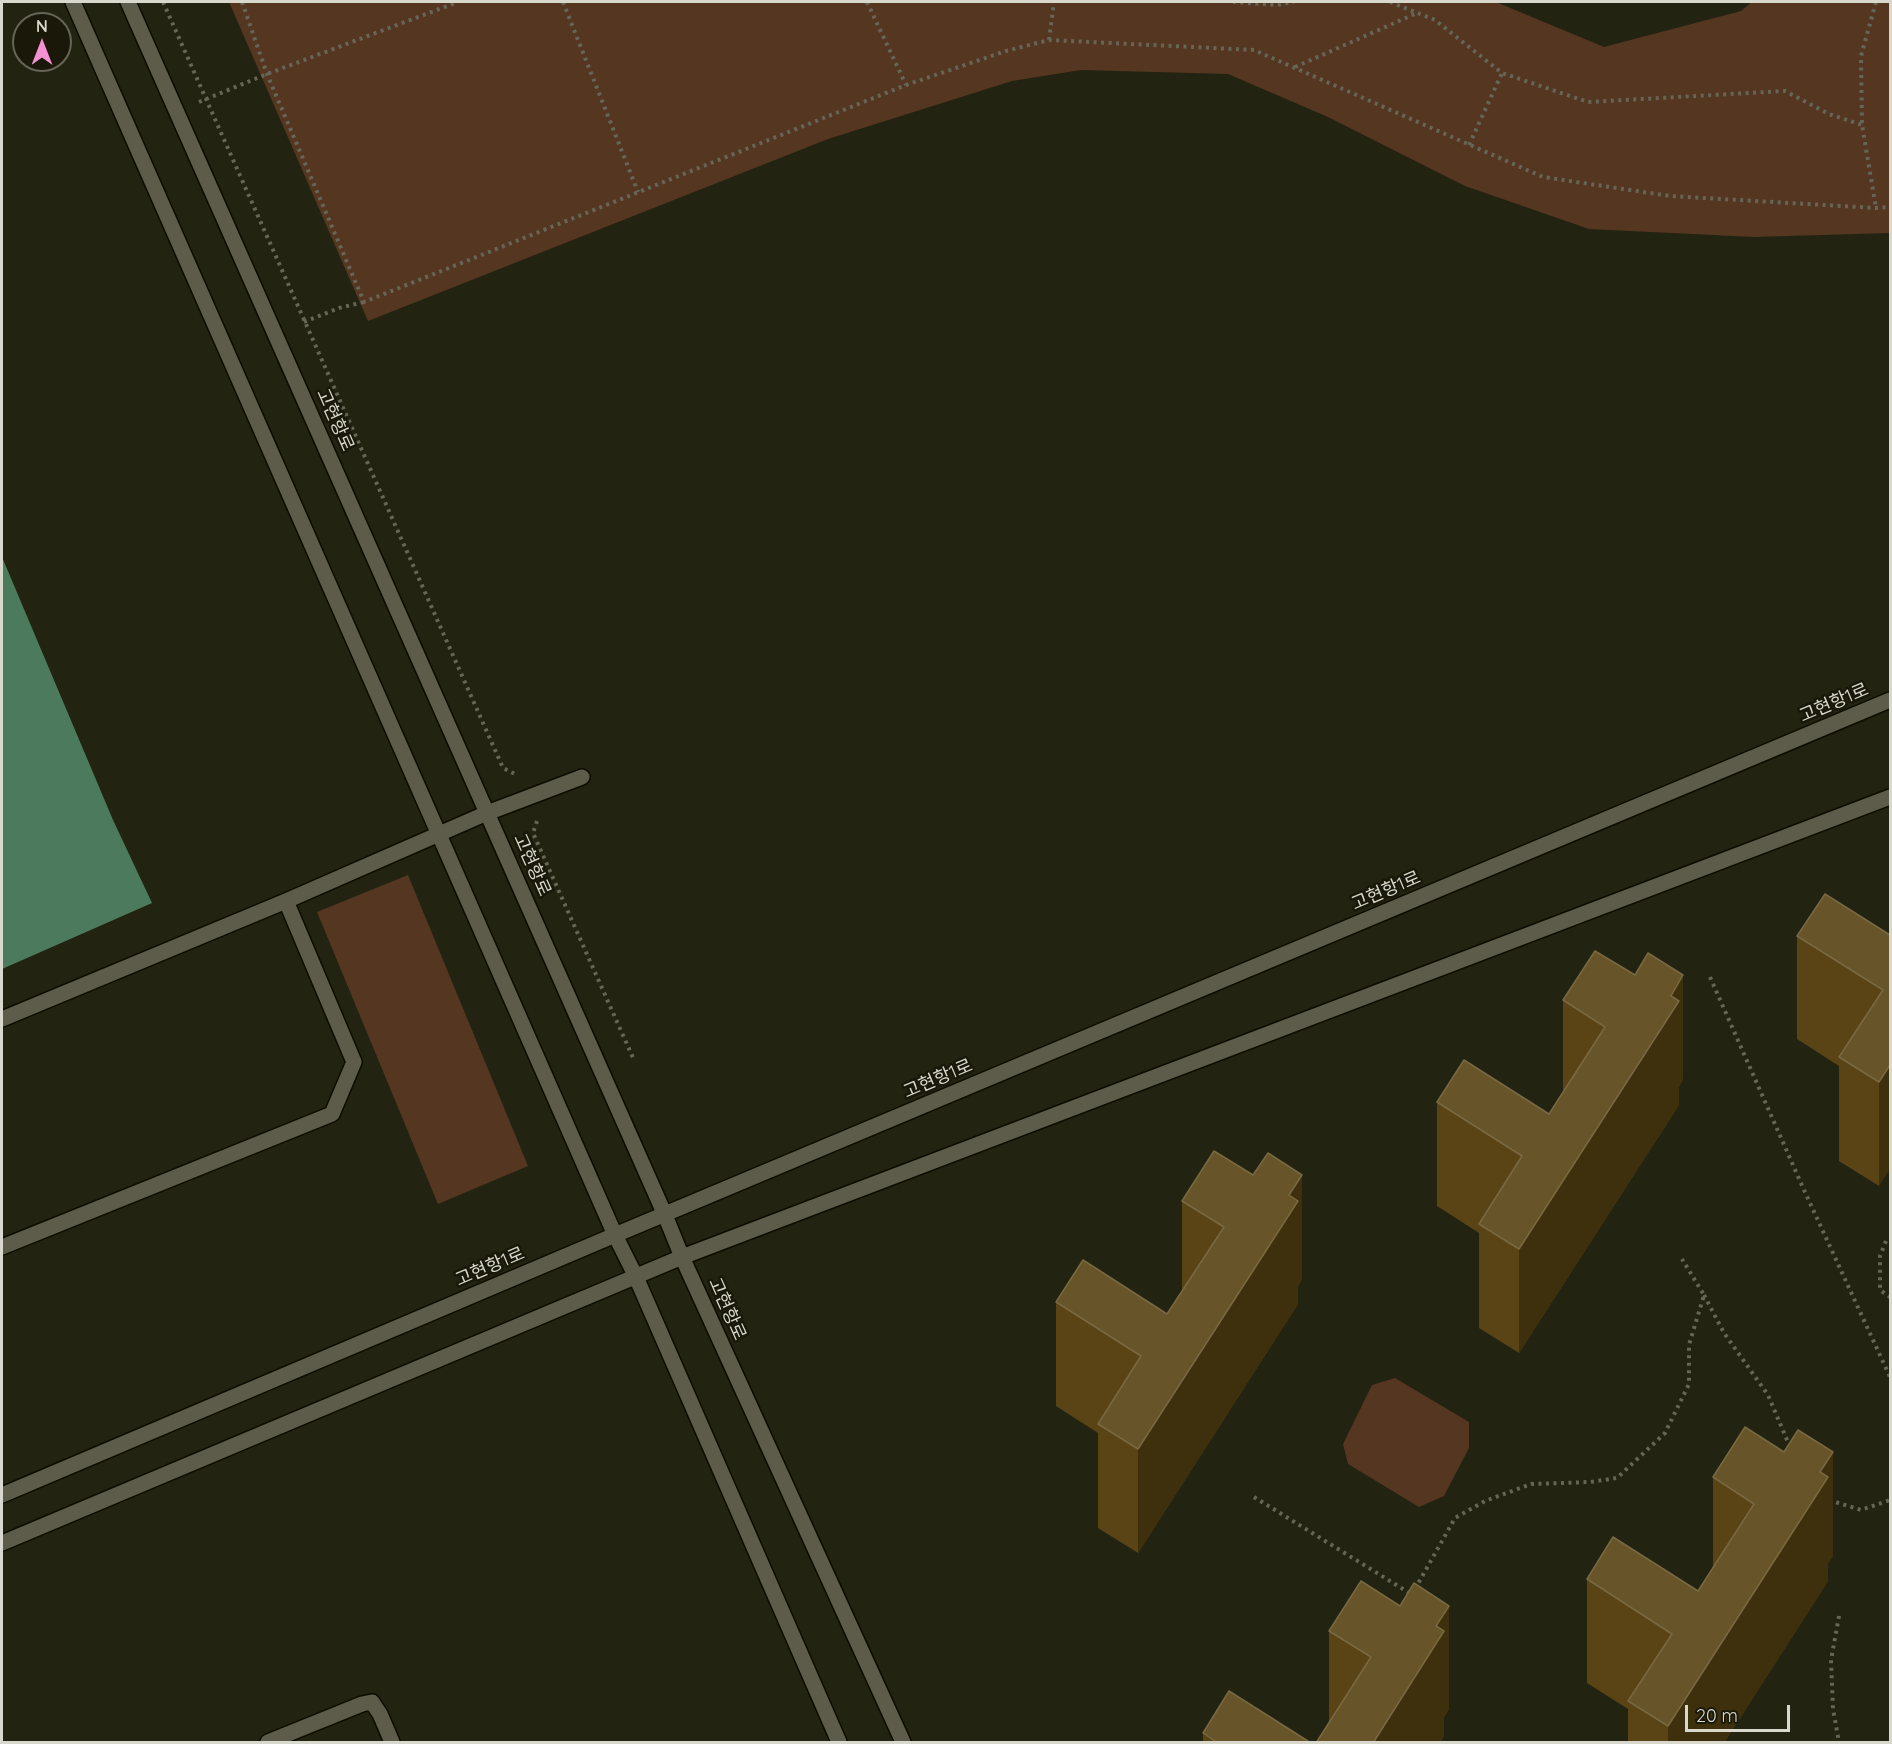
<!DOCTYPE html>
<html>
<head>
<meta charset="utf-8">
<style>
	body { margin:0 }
	#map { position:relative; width:1892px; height:1744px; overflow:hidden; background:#232312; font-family:Quicksand,sans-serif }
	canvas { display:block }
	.frame { position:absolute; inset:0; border:3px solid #d8d8cd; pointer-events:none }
	.north { position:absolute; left:12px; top:12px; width:60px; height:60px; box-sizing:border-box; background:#1a1909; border:2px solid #666557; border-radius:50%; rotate:0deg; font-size:16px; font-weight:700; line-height:24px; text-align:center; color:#d8d8cd }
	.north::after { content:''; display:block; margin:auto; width:21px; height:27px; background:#f591d3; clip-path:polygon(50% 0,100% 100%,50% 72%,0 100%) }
	.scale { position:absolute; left:1685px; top:1705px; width:105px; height:27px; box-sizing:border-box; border:3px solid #d8d8cd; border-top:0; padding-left:8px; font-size:18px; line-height:21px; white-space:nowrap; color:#d8d8cd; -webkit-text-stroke:4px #1a1909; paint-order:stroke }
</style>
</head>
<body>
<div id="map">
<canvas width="1892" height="1744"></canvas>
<div class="frame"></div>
<div class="north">N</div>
<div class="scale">20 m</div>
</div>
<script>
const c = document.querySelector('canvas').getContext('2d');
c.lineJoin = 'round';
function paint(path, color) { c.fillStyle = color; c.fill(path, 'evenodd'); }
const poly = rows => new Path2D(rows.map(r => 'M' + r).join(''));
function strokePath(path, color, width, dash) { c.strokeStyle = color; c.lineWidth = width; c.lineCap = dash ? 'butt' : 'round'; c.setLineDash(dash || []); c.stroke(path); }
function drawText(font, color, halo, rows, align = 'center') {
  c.font = font + ' Quicksand,"Noto Sans KR",sans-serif'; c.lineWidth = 5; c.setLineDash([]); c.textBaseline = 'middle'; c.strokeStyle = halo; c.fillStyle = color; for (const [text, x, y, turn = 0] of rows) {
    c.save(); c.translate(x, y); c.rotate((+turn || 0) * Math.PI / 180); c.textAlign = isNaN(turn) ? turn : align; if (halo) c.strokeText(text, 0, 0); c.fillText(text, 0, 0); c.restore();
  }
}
const green = poly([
	[229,2,1496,2,1604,47,1741,11,1752,2,1890,2,1890,233,1754,237,1589,229,1465,186,1328,117,1228,74,1081,70,1012,81,828,139,368,321],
	[408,875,528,1166,438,1204,317,912],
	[1395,1378,1469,1422,1469,1448,1444,1496,1419,1507,1348,1464,1343,1444,1372,1385]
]);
const water = poly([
	[2,557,113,820,152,903,2,969]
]);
const path = poly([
	[163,2,503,768,517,775],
	[242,2,267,74,364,302,906,85,1006,51,1049,40,1254,50,1543,177,1670,196,1876,208,1890,207],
	[563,2,638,192],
	[867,2,906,85],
	[1233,2,1276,5,1294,2],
	[1390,2,1435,20,1502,73,1588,102,1785,91,1829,114,1862,125],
	[1876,2,1861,56,1862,125,1876,208],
	[1049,40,1054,2],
	[1295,67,1417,13],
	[199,102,267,74,458,2],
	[1469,145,1502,73],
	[304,322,339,308,364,302],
	[537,821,533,833,634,1060],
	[1710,977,1804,1190,1890,1377],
	[1886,1241,1880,1256,1880,1290,1890,1297],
	[1704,1295,1724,1333,1768,1395,1790,1447],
	[1254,1497,1411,1594],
	[1829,1500,1861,1510,1890,1500],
	[1415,1589,1455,1518,1485,1501,1531,1484,1590,1482,1617,1478,1665,1433,1689,1384,1689,1345,1704,1295,1682,1259],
	[1839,1616,1831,1660,1833,1709,1839,1742]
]);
const minor = poly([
	[2,1019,286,901,487,813,582,777],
	[2,1247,332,1114,354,1062,286,901],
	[268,1742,362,1704,372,1702,380,1714,392,1742]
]);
const tertiary = poly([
	[73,2,615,1235,636,1277,839,1742],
	[128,2,665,1215,682,1257,903,1742],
	[2,1495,615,1235,1890,700],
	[2,1543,682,1257,1890,797]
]);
const wall = poly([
	[1890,935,1879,1186,1839,1161,1839,1066,1797,1039,1797,936],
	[1563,1000,1683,1079,1679,1087,1679,1105,1519,1353,1479,1328,1479,1233,1437,1206,1437,1102,1549,1114,1563,1091],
	[1253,1175,1302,1279,1298,1286,1298,1304,1138,1553,1098,1528,1098,1433,1056,1406,1056,1302,1167,1314,1182,1291,1182,1201],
	[1784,1452,1833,1556,1828,1563,1828,1581,1724,1743,1628,1743,1628,1709,1587,1683,1587,1579,1698,1591,1713,1568,1713,1477],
	[1400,1606,1449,1709,1444,1717,1444,1735,1440,1743,1316,1743,1329,1722,1329,1631],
	[1203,1733,1311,1743,1203,1743]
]);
const shadedWall = poly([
	[1683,975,1683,1079,1679,1087,1679,1105,1519,1353,1519,1249],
	[1890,1065,1890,1169,1879,1186,1879,1082],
	[1302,1175,1302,1279,1298,1286,1298,1304,1138,1553,1138,1449],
	[1833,1452,1833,1556,1828,1563,1828,1581,1724,1743,1668,1743,1668,1726],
	[1449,1606,1449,1709,1444,1717,1444,1735,1440,1743,1373,1743,1436,1626]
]);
const building = poly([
	[1825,894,1890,935,1890,1065,1879,1082,1839,1057,1883,990,1797,936,1825,894],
	[1595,951,1635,975,1648,953,1683,975,1671,996,1679,1001,1519,1249,1479,1224,1522,1156,1437,1102,1464,1060,1549,1114,1605,1027,1563,1000,1595,951],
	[1214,1151,1253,1175,1268,1153,1302,1175,1289,1195,1298,1201,1138,1449,1098,1424,1141,1356,1056,1302,1083,1260,1167,1314,1224,1227,1182,1201,1214,1151],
	[1745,1427,1784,1452,1798,1430,1833,1452,1820,1472,1828,1477,1668,1726,1628,1701,1672,1634,1587,1579,1613,1537,1698,1591,1754,1504,1713,1477,1745,1427],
	[1361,1581,1400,1606,1414,1583,1449,1606,1436,1626,1444,1631,1373,1743,1316,1743,1371,1657,1329,1631,1361,1581],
	[1229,1691,1311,1743,1218,1743,1203,1733,1229,1691]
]);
const streetNames = [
	["고현항로",335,420,66],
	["고현항1로",1834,703,-23],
	["고현항로",532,865,66],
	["고현항1로",1386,891,-23],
	["고현항1로",938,1079,-23],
	["고현항1로",490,1267,-23],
	["고현항로",727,1309,66]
];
paint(green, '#553620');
paint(water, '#4c7a5d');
strokePath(minor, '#0d0c01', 18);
strokePath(tertiary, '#0d0c01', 18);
strokePath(path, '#666657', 4, [3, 4.5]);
strokePath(minor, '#5d5c4a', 15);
strokePath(tertiary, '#5d5c4a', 15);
paint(wall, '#5a4416');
paint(shadedWall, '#3e300c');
paint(building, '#675429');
strokePath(building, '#796943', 1.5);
drawText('18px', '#d8d8cd', '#1a1909', streetNames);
</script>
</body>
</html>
